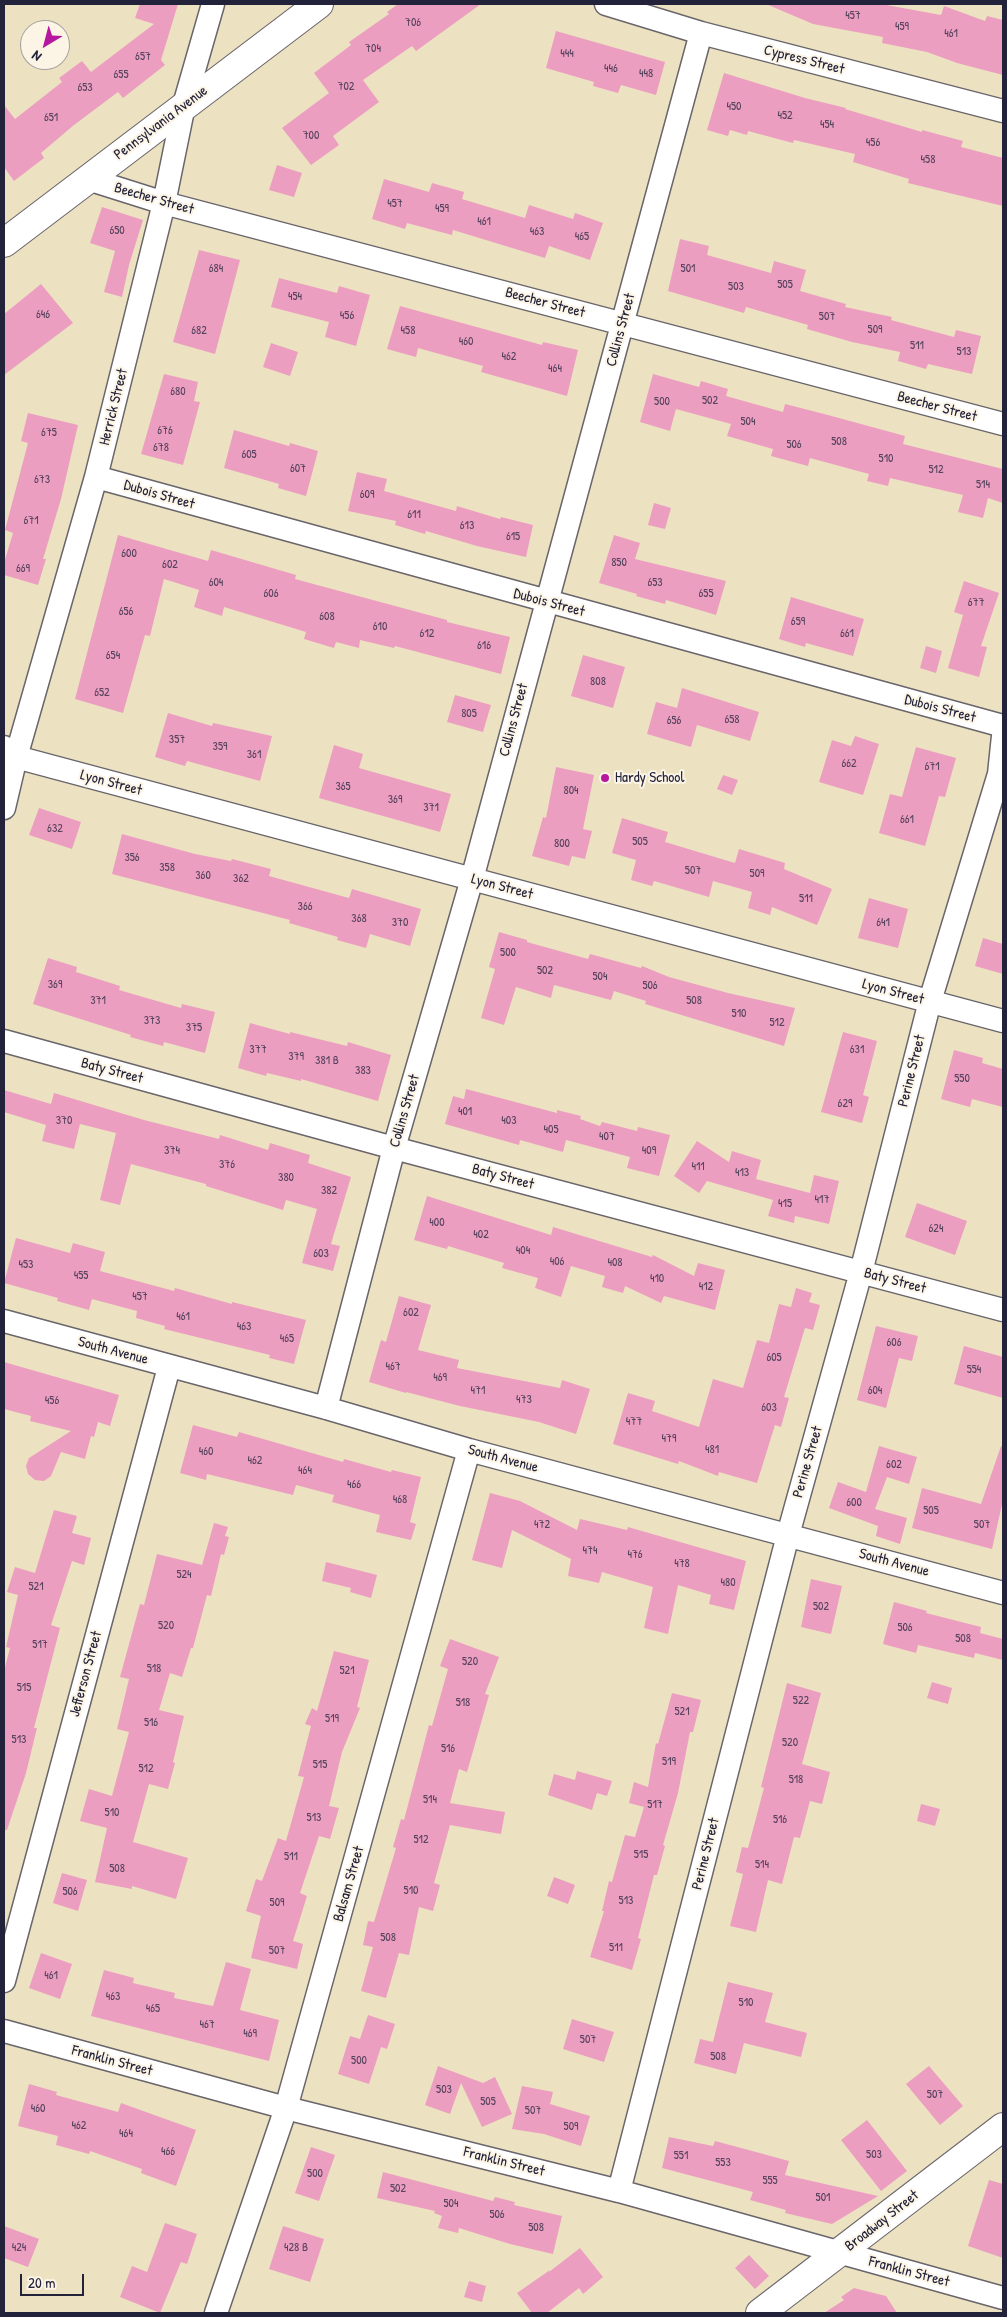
<!DOCTYPE html>
<html>
<head>
<meta charset="utf-8">
<style>
	body { margin:0 }
	#map { position:relative; width:1007px; height:2317px; overflow:hidden; background:#ece2c1; font-family:"Patrick Hand",sans-serif }
	canvas { display:block }
	.frame { position:absolute; inset:0; border:5px solid #22223b; pointer-events:none }
	.north { position:absolute; left:20px; top:20px; width:50px; height:50px; box-sizing:border-box; background:#fcf5e5; border:1px solid #a5a1a1; border-radius:50%; rotate:217deg; font-size:14px; font-weight:700; line-height:20px; text-align:center; color:#22223b }
	.north::after { content:''; display:block; margin:auto; width:18px; height:22px; background:#b5179e; clip-path:polygon(50% 0,100% 100%,50% 72%,0 100%) }
	.scale { position:absolute; left:20px; top:2274px; width:64px; height:22px; box-sizing:border-box; border:2px solid #22223b; border-top:0; padding-left:6px; font-size:15px; line-height:18px; white-space:nowrap; color:#22223b; -webkit-text-stroke:4px #fcf5e5; paint-order:stroke }
</style>
</head>
<body>
<div id="map">
<canvas width="1007" height="2317"></canvas>
<div class="frame"></div>
<div class="north">N</div>
<div class="scale">20 m</div>
</div>
<script>
const c = document.querySelector('canvas').getContext('2d');
c.lineJoin = 'round';
function paint(path, color) { c.fillStyle = color; c.fill(path, 'evenodd'); }
const poly = rows => new Path2D(rows.map(r => 'M' + r).join(''));
function strokePath(path, color, width, dash) { c.strokeStyle = color; c.lineWidth = width; c.lineCap = dash ? 'butt' : 'round'; c.setLineDash(dash || []); c.stroke(path); }
function drawText(font, color, halo, rows, align = 'center') {
  c.font = font + ' "Patrick Hand",sans-serif'; c.lineWidth = 4; c.setLineDash([]); c.textBaseline = 'middle'; c.strokeStyle = halo; c.fillStyle = color; for (const [text, x, y, turn = 0] of rows) {
    c.save(); c.translate(x, y); c.rotate((+turn || 0) * Math.PI / 180); c.textAlign = isNaN(turn) ? turn : align; if (halo) c.strokeText(text, 0, 0); c.fillText(text, 0, 0); c.restore();
  }
}
const building = poly([
	[140,4,178,4,161,60,165,65,123,98,118,92,74,125,41,153,44,158,14,181,4,167,4,105,15,119,62,82,59,78,82,61,91,72,154,24,135,18],
	[398,4,481,4,416,51,412,46,363,80,379,102,333,136,339,145,311,165,282,128,329,93,314,73,351,45,349,42,389,14,387,12],
	[766,4,881,4,941,15,944,6,985,21,987,16,1003,20,1003,75,957,63,927,52,882,43,883,37,813,24],
	[556,31,665,62,656,95,621,85,618,93,593,86,594,82,546,68],
	[724,73,805,98,846,108,845,109,922,132,922,130,963,141,961,147,1003,158,1003,206,908,183,909,179,853,162,855,154,794,140,793,143,748,131,747,135,730,130,728,136,707,130],
	[277,165,302,173,294,197,269,190],
	[384,179,429,192,432,183,464,192,462,199,525,218,529,205,573,219,575,213,603,223,590,260,549,246,545,258,453,230,452,235,407,223,405,229,372,219],
	[102,207,143,220,129,265,122,297,104,292,115,251,90,243],
	[680,239,709,246,707,255,771,273,774,261,806,270,800,291,846,304,845,307,892,317,891,320,954,337,956,330,981,336,972,374,928,364,926,369,898,361,900,352,852,342,807,329,808,325,746,307,744,313,668,291],
	[199,250,240,260,215,354,173,342],
	[279,278,337,293,339,286,370,295,356,346,325,337,329,322,271,307],
	[41,284,73,323,4,375,4,314],
	[400,306,542,345,543,342,578,350,567,396,481,372,483,366,418,348,416,357,387,349],
	[271,343,298,352,290,376,263,367],
	[164,374,198,382,194,401,200,402,183,465,141,454],
	[653,374,699,387,701,381,728,389,726,396,783,412,785,404,828,415,905,436,903,444,1003,469,1003,503,988,498,983,518,958,512,963,495,890,478,888,486,867,481,869,474,810,458,808,466,771,456,773,449,727,436,731,424,676,409,670,431,640,422],
	[28,413,78,425,61,499,43,559,46,559,38,585,4,575,4,563,13,533,5,530,28,443,21,441],
	[234,430,289,446,290,443,318,451,306,496,278,488,279,484,224,468],
	[357,472,387,479,384,491,456,511,457,506,500,519,501,517,533,525,526,557,477,546,426,531,425,534,395,525,396,521,348,511],
	[654,503,671,508,665,529,648,525],
	[118,535,208,561,211,550,296,575,295,579,447,620,447,622,510,637,501,674,395,646,394,648,360,640,359,648,336,642,334,648,304,639,306,632,224,607,222,616,194,607,199,590,164,579,150,636,145,635,123,713,75,699],
	[614,535,640,543,635,559,726,581,716,615,666,600,665,604,636,596,637,594,599,583],
	[964,581,999,593,981,646,987,647,979,677,948,668,963,615,954,612],
	[791,597,864,619,853,656,806,643,805,647,779,639],
	[926,646,942,651,936,673,920,668],
	[583,655,625,667,613,708,571,696],
	[682,688,759,712,750,741,697,725,691,747,647,734,656,702,677,708],
	[455,695,491,705,483,732,447,722],
	[168,713,212,726,213,723,272,736,260,781,187,761,185,766,155,757],
	[855,736,879,744,863,795,819,782,832,740,851,746],
	[334,745,363,754,359,768,451,794,440,832,319,798],
	[916,747,956,758,945,797,939,796,925,846,879,833,890,794,902,797],
	[556,767,594,775,583,829,592,831,585,859,572,856,569,866,532,856,543,817,546,818],
	[723,775,738,780,732,795,717,789],
	[39,808,81,822,72,849,29,835],
	[622,818,668,832,665,842,735,863,739,849,785,863,784,869,832,889,817,925,772,907,770,915,748,908,752,892,713,881,709,897,654,881,652,886,631,880,636,860,612,853],
	[122,834,195,854,231,861,232,859,271,869,269,876,349,898,352,889,421,909,410,946,370,934,366,948,337,940,338,937,289,923,290,920,112,874],
	[869,898,908,909,898,948,858,938],
	[499,932,527,940,527,942,588,959,590,954,641,968,642,966,669,977,728,993,795,1008,784,1046,645,1004,646,1001,614,991,611,1000,554,985,551,998,516,987,504,1025,481,1018,495,969,489,967],
	[983,938,1003,944,1003,974,975,966],
	[48,958,77,967,76,972,120,986,119,990,181,1008,182,1004,215,1012,205,1053,164,1042,163,1046,130,1037,131,1035,33,1004],
	[250,1023,290,1034,290,1032,347,1046,348,1042,391,1055,378,1101,301,1079,301,1081,267,1073,266,1076,238,1068],
	[843,1032,877,1041,863,1095,869,1097,862,1123,821,1112],
	[954,1050,983,1058,982,1063,1003,1069,1003,1107,972,1099,970,1107,941,1099],
	[466,1089,557,1113,557,1110,581,1116,580,1119,600,1126,602,1122,637,1131,638,1127,670,1135,659,1176,627,1168,630,1157,566,1140,563,1152,520,1140,519,1145,445,1124,453,1096,464,1099],
	[4,1090,51,1104,54,1093,144,1120,219,1139,220,1135,268,1150,270,1143,310,1155,308,1163,351,1177,331,1244,340,1246,333,1271,302,1263,317,1209,286,1200,283,1210,206,1186,206,1184,131,1164,120,1205,100,1200,116,1133,80,1124,74,1149,42,1141,46,1125,4,1112],
	[697,1141,729,1162,732,1151,761,1160,756,1179,810,1193,814,1175,839,1181,829,1224,795,1216,794,1223,768,1216,773,1200,707,1181,699,1193,674,1176],
	[427,1196,551,1235,553,1227,652,1257,653,1255,694,1276,698,1263,725,1270,715,1310,664,1296,661,1303,625,1286,623,1293,602,1287,605,1276,571,1266,561,1297,535,1288,538,1278,502,1268,504,1263,448,1246,447,1249,414,1240],
	[917,1203,967,1221,955,1255,905,1237],
	[16,1238,70,1253,73,1243,105,1252,100,1271,174,1291,175,1288,232,1304,232,1302,306,1320,294,1364,269,1358,270,1355,164,1329,165,1326,136,1318,137,1311,92,1299,89,1310,57,1301,58,1298,4,1283],
	[796,1288,812,1293,809,1302,820,1305,813,1330,805,1328,784,1397,789,1398,781,1427,775,1425,757,1483,719,1472,718,1476,679,1461,678,1464,613,1444,628,1393,655,1401,652,1411,699,1427,713,1379,743,1388,757,1340,769,1343,779,1304,791,1307],
	[399,1296,431,1305,418,1350,459,1360,457,1368,560,1388,562,1380,590,1389,576,1434,539,1422,460,1406,406,1392,406,1393,369,1382,381,1340,386,1342],
	[876,1326,918,1336,912,1361,899,1358,886,1408,857,1400],
	[964,1346,1003,1357,1003,1398,954,1384],
	[4,1362,119,1395,110,1426,98,1422,94,1437,91,1436,85,1459,61,1452,51,1476,44,1481,35,1480,28,1474,26,1466,29,1458,71,1431,30,1421,31,1416,4,1409],
	[193,1425,237,1437,239,1432,343,1462,344,1459,391,1472,392,1470,421,1477,410,1522,416,1524,411,1540,376,1532,380,1515,332,1502,334,1495,296,1485,293,1495,207,1474,206,1480,180,1473],
	[879,1446,917,1457,909,1484,887,1477,875,1509,907,1518,900,1544,876,1536,878,1526,829,1508,838,1482,866,1492],
	[1001,1446,1003,1447,1003,1500,992,1549,912,1528,922,1488,981,1504],
	[490,1493,520,1501,577,1530,580,1519,627,1530,628,1527,746,1561,734,1610,709,1604,711,1595,678,1585,668,1634,644,1628,653,1587,602,1572,599,1583,568,1576,571,1559,512,1530,502,1568,472,1560],
	[54,1510,77,1516,72,1533,91,1538,84,1565,72,1561,51,1625,60,1628,34,1728,37,1728,26,1773,7,1830,4,1830,4,1671,10,1648,6,1647,18,1595,7,1592,15,1567,35,1573],
	[214,1523,228,1527,225,1536,229,1537,224,1555,221,1554,211,1596,207,1595,193,1648,191,1648,182,1677,170,1673,159,1710,184,1716,173,1762,175,1763,168,1789,149,1784,133,1842,188,1858,176,1899,132,1886,132,1889,95,1882,107,1828,80,1821,89,1789,112,1796,129,1732,117,1729,129,1679,120,1677,140,1604,144,1605,157,1554,202,1565],
	[326,1562,377,1575,371,1598,350,1592,351,1588,322,1581],
	[811,1579,842,1586,831,1634,801,1627],
	[894,1602,927,1611,926,1613,981,1627,980,1633,1003,1639,1003,1660,975,1653,974,1658,918,1645,916,1653,883,1644],
	[450,1639,499,1657,485,1694,489,1695,467,1772,459,1769,450,1803,505,1812,501,1834,450,1825,434,1883,440,1885,433,1911,419,1907,409,1955,399,1953,386,1998,361,1991,373,1947,363,1945,368,1921,374,1922,396,1848,393,1847,401,1819,404,1820,429,1725,432,1726,448,1669,440,1666],
	[334,1651,369,1660,357,1707,360,1708,342,1752,329,1806,339,1808,330,1839,319,1836,300,1893,307,1896,293,1941,303,1944,297,1969,251,1958,261,1916,246,1911,256,1879,262,1881,278,1838,286,1841,304,1777,298,1776,311,1726,305,1724,312,1708,317,1711],
	[932,1682,952,1688,948,1704,927,1698],
	[787,1683,821,1693,802,1764,830,1772,822,1804,810,1801,800,1838,794,1837,782,1884,768,1880,756,1932,730,1926,743,1874,736,1872,742,1847,748,1848,764,1788,761,1787],
	[672,1693,701,1700,693,1732,690,1732,678,1793,663,1845,665,1846,657,1875,654,1875,638,1938,641,1939,632,1970,590,1957,604,1911,602,1911,609,1881,612,1882,625,1835,635,1837,644,1807,629,1803,634,1782,648,1787,656,1743,658,1744],
	[577,1771,612,1781,607,1796,597,1793,592,1810,548,1795,554,1774,575,1780],
	[921,1804,940,1809,935,1826,917,1821],
	[62,1873,87,1880,78,1911,53,1903],
	[554,1877,575,1885,568,1904,547,1896],
	[41,1953,72,1964,60,1999,29,1988],
	[226,1962,251,1969,240,2010,279,2020,269,2061,91,2016,104,1970,134,1978,133,1983,175,1993,174,1998,213,2006],
	[728,1982,773,1993,765,2022,807,2033,801,2057,744,2043,736,2074,694,2063,700,2039,713,2042],
	[368,2015,395,2024,387,2049,381,2047,369,2084,338,2074,350,2036,360,2039],
	[572,2019,614,2032,604,2062,563,2049],
	[438,2066,483,2083,495,2077,512,2114,482,2127,461,2083,450,2114,425,2105],
	[929,2066,963,2106,940,2125,906,2084],
	[29,2084,57,2092,56,2095,118,2112,121,2103,196,2130,176,2186,141,2173,142,2169,90,2151,89,2154,56,2145,58,2136,18,2126],
	[522,2086,553,2092,550,2104,590,2116,581,2146,544,2134,512,2129],
	[867,2120,907,2171,881,2191,841,2140],
	[669,2137,713,2146,715,2141,756,2152,789,2161,785,2175,878,2196,832,2224,785,2213,786,2210,750,2200,753,2192,662,2168],
	[311,2147,335,2155,319,2201,295,2193],
	[383,2172,493,2201,495,2197,515,2202,514,2205,562,2216,553,2254,510,2244,459,2228,458,2233,438,2228,442,2216,434,2213,435,2211,377,2198],
	[989,2180,1003,2184,1003,2258,968,2246],
	[165,2223,197,2234,187,2264,181,2262,160,2313,120,2297,132,2266,147,2272],
	[4,2226,39,2239,28,2267,4,2258],
	[283,2226,324,2239,310,2282,269,2269],
	[580,2248,603,2277,583,2294,579,2288,547,2313,532,2313,517,2293,550,2270,549,2272],
	[749,2255,769,2276,755,2289,735,2268],
	[469,2281,486,2286,482,2302,464,2297],
	[854,2288,886,2296,897,2313,824,2313,844,2300,841,2297]
]);
const minor = poly([
	[606,4,701,33,1003,111],
	[88,179,164,203,1003,424],
	[96,477,1003,726],
	[4,747,16,757,1003,1021],
	[4,808,16,757,96,477,164,203,184,105,213,4],
	[4,1041,394,1148,1003,1310],
	[4,1321,326,1408,469,1450,1003,1593],
	[326,1408,394,1148,472,879,701,33],
	[4,1981,169,1367],
	[4,2031,286,2108,619,2191,1003,2298],
	[619,2191,788,1535,861,1272,930,1001,999,774,1003,736],
	[216,2313,286,2108,469,1450]
]);
const tertiary = poly([
	[760,2313,1003,2127]
]);
const secondary = poly([
	[4,243,319,4]
]);
const markers = [
	[605,778,5,"#b5179e"]
];
const numberNames = [
	["457",853,16],
	["706",413,23],
	["459",902,27],
	["461",951,34],
	["704",373,49],
	["444",567,54],
	["657",143,57],
	["446",611,69],
	["448",646,74],
	["655",121,75],
	["702",346,87],
	["653",85,88],
	["450",734,107],
	["452",785,116],
	["651",51,118],
	["454",827,125],
	["700",311,136],
	["456",873,143],
	["458",928,160],
	["457",395,204],
	["459",442,209],
	["461",484,222],
	["650",117,231],
	["463",537,232],
	["465",582,237],
	["684",216,269],
	["501",688,269],
	["505",785,285],
	["503",736,287],
	["454",295,297],
	["646",43,315],
	["456",347,316],
	["507",827,317],
	["509",875,330],
	["682",199,331],
	["458",408,331],
	["460",466,342],
	["511",917,346],
	["513",964,352],
	["462",509,357],
	["464",555,369],
	["680",178,392],
	["502",710,401],
	["500",662,402],
	["504",748,422],
	["676",165,431],
	["675",49,433],
	["508",839,442],
	["506",794,445],
	["678",161,448],
	["605",249,455],
	["510",886,459],
	["607",298,469],
	["512",936,470],
	["673",42,480],
	["514",983,485],
	["609",367,495],
	["611",414,515],
	["671",31,521],
	["613",467,526],
	["615",513,537],
	["600",129,554],
	["850",619,563],
	["602",170,565],
	["669",23,569],
	["604",216,583],
	["653",655,583],
	["606",271,594],
	["655",706,594],
	["677",976,603],
	["656",126,612],
	["608",327,617],
	["659",798,622],
	["610",380,627],
	["612",427,634],
	["661",847,634],
	["616",484,646],
	["654",113,656],
	["808",598,682],
	["652",102,693],
	["805",469,714],
	["658",732,720],
	["656",674,721],
	["357",177,740],
	["359",220,747],
	["361",254,755],
	["662",849,764],
	["671",932,767],
	["365",343,787],
	["804",571,791],
	["369",395,800],
	["371",431,808],
	["661",907,820],
	["632",55,829],
	["505",640,842],
	["800",562,844],
	["356",132,858],
	["358",167,868],
	["507",693,871],
	["509",757,874],
	["360",203,876],
	["362",241,879],
	["511",806,899],
	["366",305,907],
	["368",359,919],
	["370",400,923],
	["641",883,923],
	["500",508,953],
	["502",545,971],
	["504",600,977],
	["369",55,985],
	["506",650,986],
	["371",98,1001],
	["508",694,1001],
	["510",739,1014],
	["373",152,1021],
	["512",777,1023],
	["375",194,1028],
	["377",258,1050],
	["631",857,1050],
	["379",296,1057],
	["381 B",327,1061],
	["383",363,1071],
	["550",962,1079],
	["629",845,1104],
	["401",465,1112],
	["370",64,1121],
	["403",509,1121],
	["405",551,1130],
	["407",607,1137],
	["374",172,1151],
	["409",649,1151],
	["376",227,1165],
	["411",698,1167],
	["413",742,1173],
	["380",286,1178],
	["382",329,1191],
	["417",822,1200],
	["415",785,1204],
	["400",437,1223],
	["624",936,1229],
	["402",481,1235],
	["404",523,1251],
	["603",321,1254],
	["406",557,1262],
	["408",615,1263],
	["453",26,1265],
	["455",81,1276],
	["410",657,1279],
	["412",706,1287],
	["457",140,1297],
	["602",411,1313],
	["461",183,1317],
	["463",244,1327],
	["465",287,1339],
	["606",894,1343],
	["605",774,1358],
	["467",393,1367],
	["554",974,1370],
	["469",440,1378],
	["471",478,1391],
	["604",875,1391],
	["473",524,1400],
	["456",52,1401],
	["603",769,1408],
	["477",634,1422],
	["479",669,1439],
	["481",712,1450],
	["460",206,1452],
	["462",255,1461],
	["602",894,1465],
	["464",305,1471],
	["466",354,1485],
	["468",400,1500],
	["600",854,1503],
	["505",931,1511],
	["472",542,1525],
	["507",982,1525],
	["474",590,1551],
	["476",635,1555],
	["478",682,1564],
	["524",184,1575],
	["480",728,1583],
	["521",36,1587],
	["502",821,1607],
	["520",166,1626],
	["506",905,1628],
	["508",963,1639],
	["517",40,1645],
	["520",470,1662],
	["518",154,1669],
	["521",347,1671],
	["515",24,1688],
	["522",801,1701],
	["518",463,1703],
	["521",682,1712],
	["519",332,1719],
	["516",151,1723],
	["513",19,1740],
	["520",790,1743],
	["516",448,1749],
	["519",669,1762],
	["515",320,1765],
	["512",146,1769],
	["518",796,1780],
	["514",430,1800],
	["517",655,1805],
	["510",112,1813],
	["513",314,1818],
	["516",780,1820],
	["512",421,1840],
	["515",641,1855],
	["511",291,1857],
	["514",762,1865],
	["508",117,1869],
	["510",411,1891],
	["506",70,1892],
	["513",626,1901],
	["509",277,1903],
	["508",388,1938],
	["511",616,1948],
	["507",277,1951],
	["461",51,1976],
	["463",113,1997],
	["510",746,2003],
	["465",153,2009],
	["467",207,2025],
	["469",250,2034],
	["507",588,2040],
	["508",718,2057],
	["500",359,2061],
	["503",444,2090],
	["507",935,2095],
	["505",488,2102],
	["460",38,2109],
	["507",533,2111],
	["462",79,2126],
	["509",571,2127],
	["464",126,2134],
	["466",168,2152],
	["503",874,2155],
	["551",681,2156],
	["553",723,2163],
	["500",315,2174],
	["555",770,2181],
	["502",398,2189],
	["501",823,2198],
	["504",451,2204],
	["506",497,2215],
	["508",536,2228],
	["424",19,2248],
	["428 B",296,2248]
];
const streetNames = [
	["Cypress Street",804,60,14],
	["Pennsylvania Avenue",161,123,-37],
	["Beecher Street",154,199,16],
	["Beecher Street",545,303,15],
	["Collins Street",621,330,-75],
	["Herrick Street",114,407,-76],
	["Beecher Street",937,407,15],
	["Dubois Street",159,495,16],
	["Dubois Street",549,603,15],
	["Dubois Street",940,709,15],
	["Collins Street",514,720,-75],
	["Lyon Street",111,783,15],
	["Lyon Street",502,887,15],
	["Lyon Street",893,992,15],
	["Baty Street",112,1071,15],
	["Perine Street",912,1071,-76],
	["Collins Street",405,1111,-74],
	["Baty Street",503,1177,15],
	["Baty Street",895,1281,15],
	["South Avenue",113,1351,15],
	["South Avenue",503,1459,15],
	["Perine Street",808,1462,-74],
	["South Avenue",894,1563,15],
	["Jefferson Street",86,1674,-75],
	["Perine Street",706,1854,-76],
	["Balsam Street",349,1884,-74],
	["Franklin Street",112,2061,15],
	["Franklin Street",504,2162,14],
	["Broadway Street",882,2221,-38],
	["Franklin Street",909,2272,15]
];
const poiNames = [
	["Hardy School",615,778]
];
paint(building, '#ec9ec0');
strokePath(minor, '#69656a', 25);
strokePath(tertiary, '#69656a', 30);
strokePath(secondary, '#69656a', 30);
strokePath(minor, '#fff', 22);
strokePath(tertiary, '#fff', 28);
strokePath(secondary, '#fff', 28);
for (const [x, y, r, color] of markers) { const dot = new Path2D(); dot.arc(x, y, r, 0, 2 * Math.PI); c.fillStyle = color; c.fill(dot); strokePath(dot, '#fcf5e5', 2); }
drawText('12px', '#54415c', null, numberNames);
drawText('15px', '#22223b', '#fcf5e5', streetNames);
drawText('15px', '#22223b', '#fcf5e5', poiNames, 'left');
</script>
</body>
</html>
